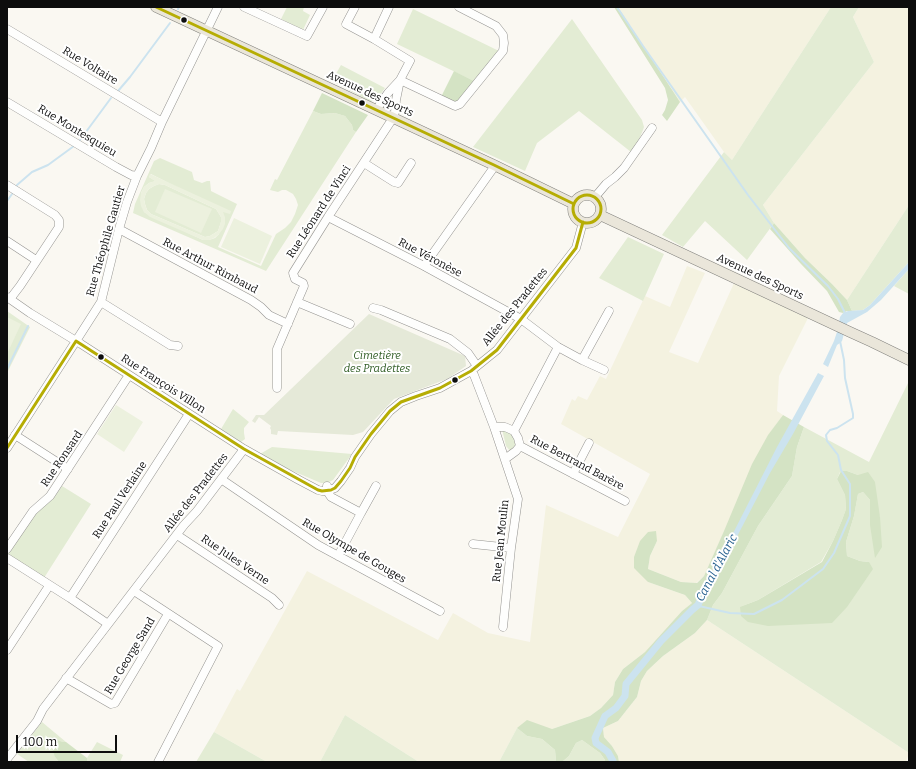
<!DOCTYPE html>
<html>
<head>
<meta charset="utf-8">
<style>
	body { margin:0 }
	#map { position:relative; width:916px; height:769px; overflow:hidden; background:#faf8f2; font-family:Bitter,serif }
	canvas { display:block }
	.frame { position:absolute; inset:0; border:8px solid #0d0d0d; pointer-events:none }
	.scale { position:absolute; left:16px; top:735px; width:101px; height:18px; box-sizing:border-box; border:2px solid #0d0d0d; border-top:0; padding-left:5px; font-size:12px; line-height:14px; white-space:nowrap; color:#0d0d0d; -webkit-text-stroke:3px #fff; paint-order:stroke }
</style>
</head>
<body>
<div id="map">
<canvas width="916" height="769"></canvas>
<div class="frame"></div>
<div class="scale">100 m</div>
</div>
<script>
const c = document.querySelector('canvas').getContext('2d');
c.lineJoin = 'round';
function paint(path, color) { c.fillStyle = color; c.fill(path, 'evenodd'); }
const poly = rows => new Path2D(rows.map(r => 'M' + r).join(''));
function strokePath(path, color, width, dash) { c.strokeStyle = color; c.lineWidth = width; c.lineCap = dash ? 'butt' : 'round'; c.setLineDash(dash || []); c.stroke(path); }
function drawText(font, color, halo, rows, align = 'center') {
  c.font = font + ' Bitter,serif'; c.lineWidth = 4; c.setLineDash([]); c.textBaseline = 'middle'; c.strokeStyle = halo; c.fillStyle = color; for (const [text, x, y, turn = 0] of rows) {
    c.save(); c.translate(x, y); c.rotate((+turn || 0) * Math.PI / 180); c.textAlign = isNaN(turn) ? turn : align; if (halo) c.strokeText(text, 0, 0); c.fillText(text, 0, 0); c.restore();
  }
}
const farmland = poly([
	[618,7,831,7,732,160,724,152,685,97,680,102],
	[859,7,909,7,909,205,847,300,832,284,805,258,774,223,763,205,874,62,853,17],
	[687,266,705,273,669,352,698,363,734,283,808,318,779,376,777,411,783,415,768,436,704,576,696,583,681,582,648,569,650,556,657,541,640,541,648,582,685,595,692,603,682,611,645,652,623,669,615,682,613,695,601,708,590,716,552,729,517,728,499,762,419,762,345,715,320,762,267,762,214,732,237,689,240,691,307,571,438,640,453,613,488,633,530,642,546,505,618,537,650,474,561,424,572,399,575,401,578,396,587,400,600,376,606,379,645,296,670,307],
	[707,620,909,753,906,762,619,762,618,756,612,746,604,737,603,728,618,721,637,697,641,681,647,671,663,656,695,633]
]);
const green = poly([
	[287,7,304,7,303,11,310,15,303,30,281,19],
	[831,7,859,7,853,17,874,62,763,205,774,223,747,260,705,221,683,247,662,235,724,152,732,160],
	[413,9,499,51,474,81,397,44],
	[572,19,642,120,644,127,643,130,637,144,631,152,579,111,537,143,525,171,473,147],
	[341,65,385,88,378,98,371,102,332,81],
	[313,111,321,114,335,113,345,116,352,125,353,130,356,132,266,271,133,213,135,204,154,161,160,158,192,172,194,180,202,183,207,181,210,181,211,191,237,204,218,247,261,266,276,234,285,228,291,222,295,214,298,205,296,199,293,194,286,190,282,190,278,192,270,190,275,179,277,180],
	[151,174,223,211,219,234,215,238,209,240,203,240,144,212,141,193,144,187,149,183,156,181,149,177],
	[159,184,165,185,216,209,221,217,221,222,218,231,210,236,205,237,151,214,147,210,145,204,144,199,146,193,149,189,154,186],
	[909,205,909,262,870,305,863,310,852,311,847,300],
	[628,237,664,254,643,301,599,278],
	[909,269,909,294,894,286],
	[7,311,30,327,7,373],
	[909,381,909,753,707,620,713,605,722,593,758,526,792,476,797,447,804,427,869,462],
	[847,471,858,475,880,517,870,525,870,500,863,492,858,494,854,516,846,542,847,556,860,561,869,562,740,607,758,600,821,562,833,541,842,520,846,509,845,495,837,479,840,472],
	[233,409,249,422,244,428,244,433,245,439,241,442,221,429],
	[502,429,515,435,516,444,511,452,506,446],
	[272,447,352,454,333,480,327,483,321,483,288,469,260,454],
	[62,486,91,504,44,578,7,556,34,513,53,499],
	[345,715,419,762,320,762],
	[42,722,66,742,62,742,55,757,59,762,29,762,17,754],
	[517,728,527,736,542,739,555,750,556,761,559,762,499,762],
	[214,732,267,762,196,762],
	[582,740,600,753,605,760,603,762,562,762,569,756,576,743],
	[97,742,123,755,120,762,87,762,87,758]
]);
const forest = poly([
	[614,7,618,7,680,102,667,121,662,115,665,110,668,100,665,88],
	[454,71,474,81,456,103,441,97],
	[322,93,368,115,356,132,353,130,352,125,345,116,335,113,321,114,313,111],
	[774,223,805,258,832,284,847,300,852,311,847,311,843,313,839,312,827,291,801,264,770,229],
	[783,415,804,427,797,447,792,476,758,526,722,593,713,605,707,620,695,633,663,656,647,671,641,681,637,697,618,721,603,728,604,737,612,746,618,756,619,762,603,762,605,760,600,753,582,740,576,743,569,756,562,762,556,761,555,750,542,739,527,736,517,728,527,720,552,729,590,716,601,708,613,695,615,682,623,669,645,652,682,611,692,603,685,595,648,582,634,568,634,557,640,541,648,532,656,531,657,541,650,556,648,569,681,582,697,583,704,576,724,531,752,464,768,435],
	[841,471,847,471,858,475,868,472,875,482,880,517,882,547,875,558,870,525,870,500,863,492,858,494,854,516,846,542,847,556,860,561,869,562,873,569,847,607,832,623,768,626,748,622,741,616,740,607,758,600,822,562,833,541,842,520,846,509,845,495,837,479],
	[57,740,62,742,66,742,87,758,87,762,59,762,55,757,52,748]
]);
const cemetery = poly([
	[369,314,465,356,466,366,447,379,394,399,363,432,353,435,278,431,277,435,271,434,271,430,270,428,271,426,259,417,255,423,252,421,256,415,264,415]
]);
const pitch = poly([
	[150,174,231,211,230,214,223,212,225,217,225,224,223,229,219,234,214,238,209,240,203,240,150,217,144,212,141,206,140,200,141,193,144,187,149,183,155,181,149,177],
	[159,184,165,185,216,209,221,217,221,222,218,231,210,236,205,237,151,214,147,210,145,204,144,199,146,193,149,189,154,186],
	[165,189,212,209,201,233,155,212],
	[234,218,272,236,260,264,221,247],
	[7,317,21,324,7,354],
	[116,405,143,422,124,452,97,434]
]);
const water = poly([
	[909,262,909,269,881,300,867,312,847,323,842,341,840,343,837,345,828,367,823,364,834,341,839,326,839,322,840,317,843,313,848,311,863,310,870,305],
	[818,373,824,376,793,434,770,473,701,606,696,609,695,607,695,605,700,598,777,447]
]);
const stream = poly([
	[617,7,643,46,748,195,789,248,828,286,838,299,845,313],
	[178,9,179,7],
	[118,91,130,77,170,23],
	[80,140,111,98],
	[17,185,32,172,48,165,74,146],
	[7,201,12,194],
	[7,369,28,326],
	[699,606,730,613,754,614,782,600,823,569,834,553,850,516,850,484,841,470,838,455,827,441,826,435,830,430,837,428,853,418,853,414,845,378,844,360,840,341]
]);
const canal = poly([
	[613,762,613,761,608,752,596,743,595,738,605,716,616,708,625,696,626,684,661,641,692,610,698,605,700,600]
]);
const minor = poly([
	[244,7,307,36,323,7],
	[355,7,346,24,374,39],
	[7,29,162,122],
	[400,80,455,106,460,104,503,51,504,43,503,35,496,26,459,7],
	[7,102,116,167,131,175,137,176],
	[377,110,380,104,388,93,400,80],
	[364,163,394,182,398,183,411,163],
	[7,185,55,215,59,220,59,227,20,286,10,299],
	[595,197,606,184,615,177,624,168,652,128],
	[328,217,424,266,521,319,558,347,582,360,604,370],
	[119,229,251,300,261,307,269,315,288,324],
	[7,241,36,260],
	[424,266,492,170,494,165],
	[7,297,30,313,81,344,244,449,299,480,318,490,322,491,327,491,335,488,341,481,350,468,355,457,371,434,390,411,401,402,416,396,440,388,471,371,497,350,576,248,583,222],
	[101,302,170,345,178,346],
	[297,302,350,324],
	[373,308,381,310,450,339,468,353,477,366],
	[582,360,609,311],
	[471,371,474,375,494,427,518,499,511,548,503,627],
	[277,388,277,349,304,286,303,283,295,279,293,273,328,217,393,118,395,112,396,100,400,80,410,61,374,39,389,7],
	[494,427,505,427,514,431,558,347],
	[514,431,518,438,520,446,625,501],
	[15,435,68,469],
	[7,448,76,341,101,302,119,229,127,202,137,176,151,148,162,122,218,7],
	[505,459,516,451,520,446],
	[573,474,589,443],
	[221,479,318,545,440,611],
	[327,486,327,491,331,497,361,513,338,556],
	[361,513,376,486],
	[177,535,272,598,279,605],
	[473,544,511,548],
	[7,549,33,511,50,496,129,375],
	[7,558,70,598,108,624],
	[134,591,218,646,158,762],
	[70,598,189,414],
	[7,650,49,586],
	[66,678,111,704,115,703,168,614],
	[7,759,37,721,43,709,184,525,197,511,244,449]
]);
const major = poly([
	[156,7,494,165,574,204],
	'573 209a14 14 0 1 1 28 0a14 14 0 1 1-28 0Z',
	[600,215,850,332,872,342,909,360]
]);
const bus1 = poly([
	[156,7,494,165,574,204],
	'573 209a14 14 0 1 1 28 0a14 14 0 1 1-28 0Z',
	[7,448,76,341,244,449,318,490,322,491,331,490,335,488,341,481,350,468,355,457,371,434,390,411,401,402,440,388,471,371,497,350,576,248,583,222]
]);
const markers = [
	[184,20,3.5,"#0d0d0d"],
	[362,103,3.5,"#0d0d0d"],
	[101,357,3.5,"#0d0d0d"],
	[455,380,3.5,"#0d0d0d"]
];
const streetNames = [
	["Rue Voltaire",90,66,31],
	["Avenue des Sports",370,94,25],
	["Rue Montesquieu",77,131,31],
	["Rue Léonard de Vinci",319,212,-57],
	["Rue Théophile Gautier",106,241,-74],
	["Rue Véronèse",430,258,28],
	["Rue Arthur Rimbaud",210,266,28],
	["Avenue des Sports",760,277,25],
	["Allée des Pradettes",515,307,-51],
	["Rue François Villon",163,384,33],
	["Rue Ronsard",62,459,-56],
	["Rue Bertrand Barère",577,463,28],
	["Allée des Pradettes",196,493,-52],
	["Rue Paul Verlaine",120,500,-57],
	["Rue Jean Moulin",501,541,-84],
	["Rue Olympe de Gouges",354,551,30],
	["Rue Jules Verne",235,560,34],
	["Rue George Sand",130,656,-59]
];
const parkNames = [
	["Cimetière",377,356],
	["des Pradettes",377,369]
];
const waterNames = [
	["Canal d'Alaric",717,568,-62]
];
paint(farmland, '#f4f2e0');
paint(green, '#e3ecd4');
paint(forest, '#d4e3c4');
paint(cemetery, '#e5e9d8');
paint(pitch, '#ecf1de');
paint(water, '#cce3ef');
strokePath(stream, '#cce3ef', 2);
strokePath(canal, '#cce3ef', 7);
strokePath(minor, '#949390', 9);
strokePath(major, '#81807d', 11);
strokePath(minor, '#fefefd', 8);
strokePath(major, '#eae6da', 10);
strokePath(bus1, '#b6ad04', 3);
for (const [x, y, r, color] of markers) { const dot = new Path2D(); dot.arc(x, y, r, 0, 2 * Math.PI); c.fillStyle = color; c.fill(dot); strokePath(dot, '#fff', 1.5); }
drawText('11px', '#0d0d0d', '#fff', streetNames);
drawText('italic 11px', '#305d25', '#fff', parkNames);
drawText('italic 12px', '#25608f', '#fff', waterNames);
</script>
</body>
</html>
